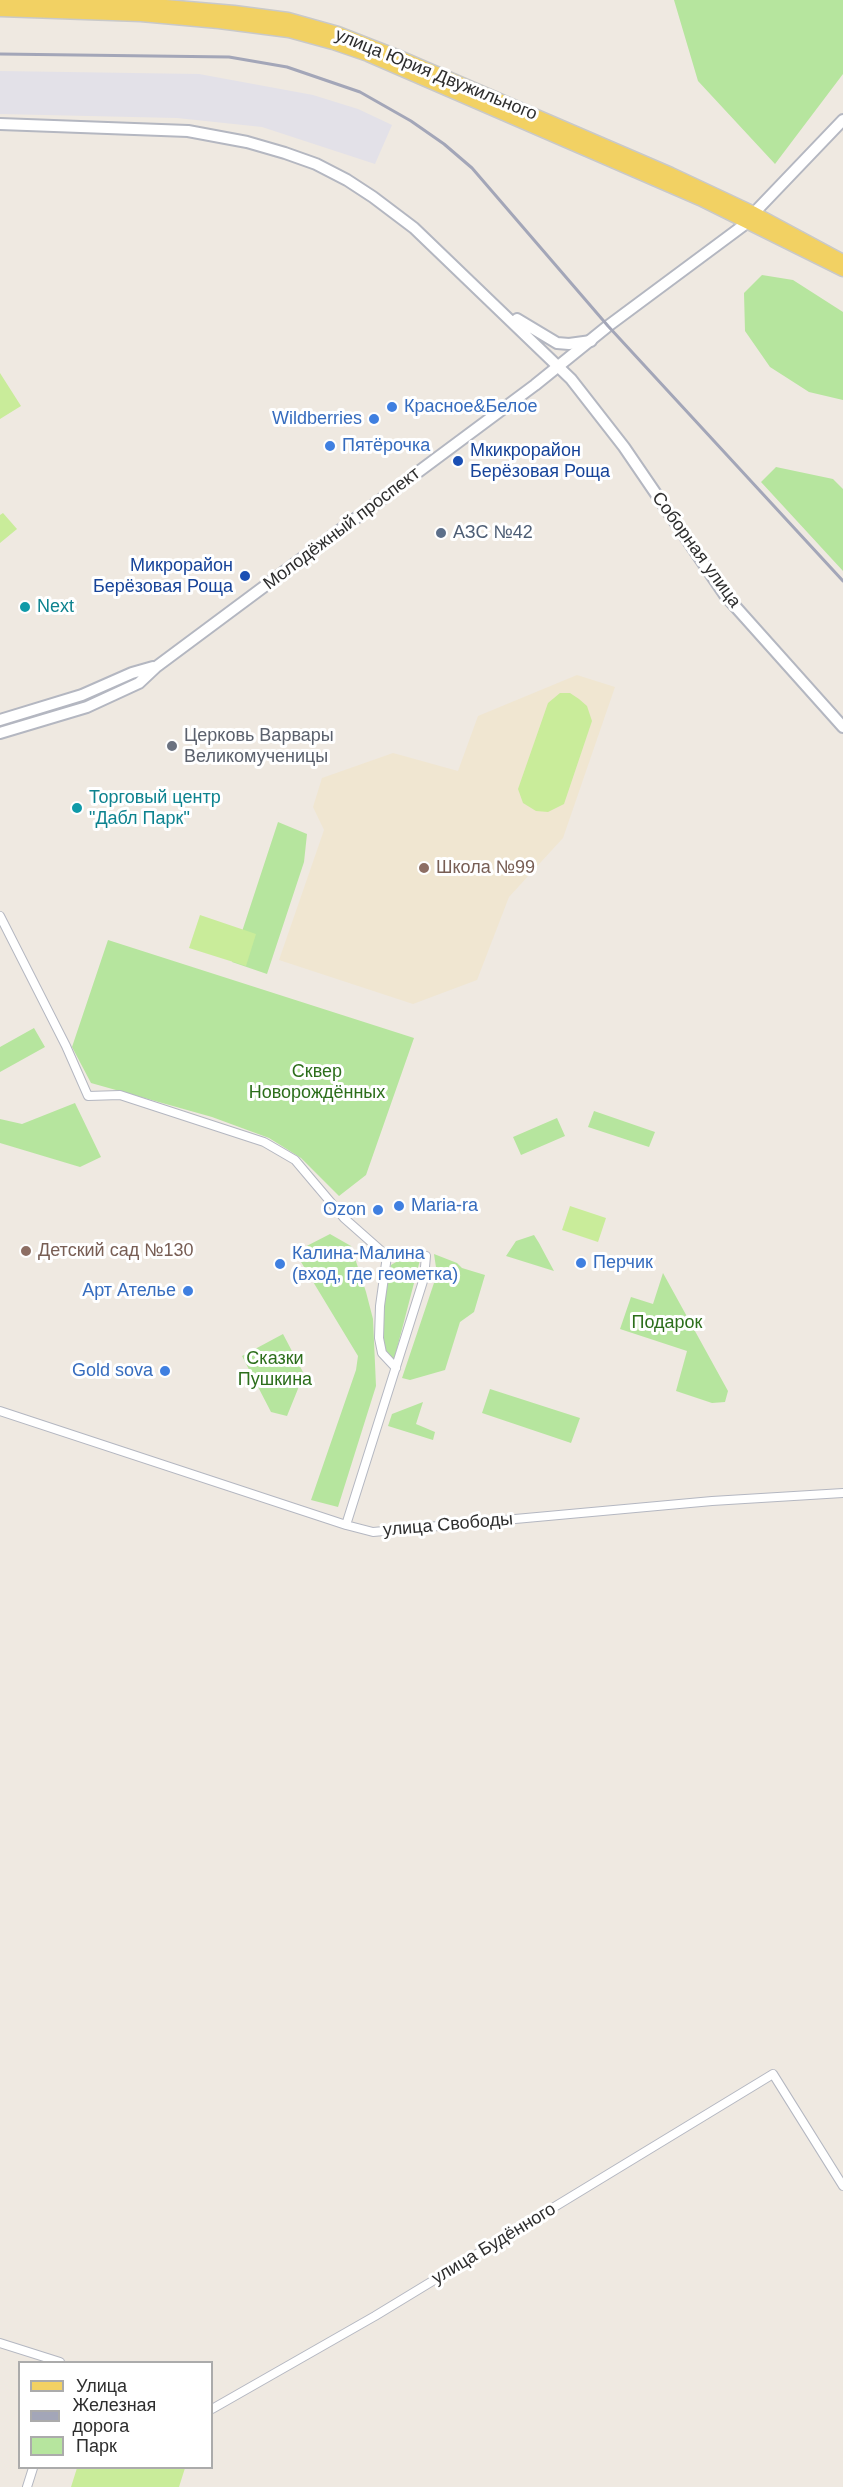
<!DOCTYPE html>
<html>
<head>
<meta charset="utf-8">
<style>
	body { margin:0 }
	#map { position:relative; width:843px; height:2487px; overflow:hidden; background:#efe9e1; font-family:Arial,sans-serif }
	canvas { display:block }
	.legend { position:absolute; left:18px; top:2361px; width:195px; height:108px; box-sizing:border-box; background:#fff; border:2px solid #ababab; margin:0; padding:8px 10px; list-style:none; font-size:18px; color:#2e2e2e }
	.legend li { display:flex; align-items:center; gap:12px; height:30px }
	.legend b { width:30px; border:2px solid #ababab }
</style>
</head>
<body>
<div id="map">
<canvas width="843" height="2487"></canvas>
<ul class="legend">
<li><b style="height:8px;background:#f2d163"></b>Улица</li>
<li><b style="height:8px;background:#a3a6b8"></b>Железная дорога</li>
<li><b style="height:16px;background:#b6e59e"></b>Парк</li>
</ul>
</div>
<script>
const c = document.querySelector('canvas').getContext('2d');
c.lineJoin = 'round';
function paint(path, color) { c.fillStyle = color; c.fill(path, 'evenodd'); }
const poly = rows => new Path2D(rows.map(r => 'M' + r).join(''));
function strokePath(path, color, width, dash) { c.strokeStyle = color; c.lineWidth = width; c.lineCap = dash ? 'butt' : 'round'; c.setLineDash(dash || []); c.stroke(path); }
function drawText(font, color, halo, rows, align = 'center') {
  c.font = font + ' Arial,sans-serif'; c.lineWidth = 6; c.setLineDash([]); c.textBaseline = 'middle'; c.strokeStyle = halo; c.fillStyle = color; for (const [text, x, y, turn = 0] of rows) {
    c.save(); c.translate(x, y); c.rotate((+turn || 0) * Math.PI / 180); c.textAlign = isNaN(turn) ? turn : align; if (halo) c.strokeText(text, 0, 0); c.fillText(text, 0, 0); c.restore();
  }
}
const industrial = poly([
	[0,71,199,74,313,95,358,109,392,125,375,164,262,127,177,118,0,114]
]);
const education = poly([
	[577,675,615,687,563,838,509,897,477,980,413,1004,279,960,324,830,313,807,322,778,393,753,458,771,478,716]
]);
const green = poly([
	[674,0,843,0,843,74,775,164,698,81],
	[762,275,793,280,843,312,843,400,809,392,770,367,745,331,744,293],
	[776,467,833,479,843,489,843,571,761,482],
	[278,822,307,834,304,862,267,974,232,962],
	[108,940,414,1038,366,1175,339,1196,301,1158,269,1138,212,1117,91,1083,72,1047],
	[34,1028,45,1047,0,1072,0,1047],
	[75,1103,101,1157,80,1167,0,1143,0,1119,22,1124],
	[594,1111,655,1132,649,1147,588,1127],
	[557,1118,565,1136,521,1155,513,1137],
	[330,1234,351,1246,366,1292,373,1319,376,1386,338,1507,311,1500,356,1370,358,1356,295,1252],
	[534,1235,539,1243,554,1271,506,1256,516,1241],
	[434,1254,457,1263,462,1268,485,1275,474,1312,460,1322,445,1370,410,1380,402,1378,437,1274],
	[403,1258,420,1260,394,1360,385,1351,383,1339,384,1303,391,1265],
	[663,1273,728,1391,725,1402,712,1403,676,1391,687,1351,620,1329,631,1297,653,1304],
	[283,1334,304,1374,287,1416,271,1412,242,1356],
	[490,1389,580,1418,571,1443,482,1413],
	[423,1402,416,1424,435,1432,433,1440,388,1426,392,1414]
]);
const pitch = poly([
	[0,373,21,406,0,419],
	[3,513,17,529,0,543,0,515],
	[560,693,570,693,579,699,587,706,592,721,564,804,548,812,536,811,523,803,518,789,548,703],
	[200,915,256,934,246,966,189,948],
	[570,1206,606,1218,598,1242,562,1230],
	[77,2468,185,2468,179,2487,71,2487]
]);
const minor = poly([
	[0,916,66,1046,88,1096,120,1095,264,1142,295,1160,344,1218,387,1256],
	[387,1256,380,1306,379,1338,382,1353,396,1368],
	[0,1411,346,1525,373,1532,712,1501,843,1493],
	[346,1525,424,1278,426,1256,401,1254,387,1256],
	[0,2343,60,2362],
	[212,2409,375,2316,773,2074,843,2186],
	[27,2487,33,2468]
]);
const tertiary = poly([
	[0,124,188,131,247,142,285,153,316,164,347,180,373,197,414,228,571,379,624,447,725,595,843,727],
	[754,213,843,120],
	[517,319,557,343,569,344,591,341]
]);
const secondary = poly([
	[0,720,82,695,132,673,153,667],
	[0,733,87,707,139,683,156,667,535,385,608,326,748,222,752,216]
]);
const primary = poly([
	[0,1,154,5,234,12,288,19,338,33,397,56,671,174,754,213,843,261],
	[0,10,141,15,219,22,289,31,333,43,368,55,700,199,843,270]
]);
const rail = poly([
	[0,54,229,57,287,67,360,92,411,121,444,144,472,168,608,326,843,581]
]);
const markers = [
	[392,407,6,"#3f7fe0"],
	[374,419,6,"#3f7fe0"],
	[330,446,6,"#3f7fe0"],
	[458,461,6,"#1a4fb4"],
	[441,533,6,"#5c6f8a"],
	[245,576,6,"#1a4fb4"],
	[25,607,6,"#0f9aa8"],
	[172,746,6,"#6b7280"],
	[77,808,6,"#0f9aa8"],
	[424,868,6,"#8d6e63"],
	[399,1206,6,"#3f7fe0"],
	[378,1210,6,"#3f7fe0"],
	[26,1251,6,"#8d6e63"],
	[581,1263,6,"#3f7fe0"],
	[280,1264,6,"#3f7fe0"],
	[188,1291,6,"#3f7fe0"],
	[165,1371,6,"#3f7fe0"]
];
const streetNames = [
	["улица Юрия Двужильного",436,75,22],
	["Молодёжный проспект",342,529,-37],
	["Соборная улица",696,550,54],
	["улица Свободы",448,1525,-5],
	["улица Будённого",494,2244,-31]
];
const shopNames = [
	["Красное&Белое",404,407],
	["Wildberries",362,419,"right"],
	["Пятёрочка",342,446],
	["Maria-ra",411,1206],
	["Ozon",366,1210,"right"],
	["Калина-Малина",292,1254],
	["(вход, где геометка)",292,1275],
	["Перчик",593,1263],
	["Арт Ателье",176,1291,"right"],
	["Gold sova",153,1371,"right"]
];
const transitNames = [
	["Мкикрорайон",470,451],
	["Берёзовая Роща",470,472],
	["Микрорайон",233,566,"right"],
	["Берёзовая Роща",233,587,"right"]
];
const serviceNames = [
	["АЗС №42",453,533]
];
const cultureNames = [
	["Next",37,607],
	["Торговый центр",89,798],
	["\"Дабл Парк\"",89,819]
];
const worshipNames = [
	["Церковь Варвары",184,736],
	["Великомученицы",184,757]
];
const educationNames = [
	["Школа №99",436,868],
	["Детский сад №130",38,1251]
];
const parkNames = [
	["Сквер",317,1072],
	["Новорождённых",317,1093],
	["Подарок",667,1323],
	["Сказки",275,1359],
	["Пушкина",275,1380]
];
paint(industrial, '#e3e1e8');
paint(education, '#f0e6d1');
paint(green, '#b6e59e');
paint(pitch, '#c9ec9a');
strokePath(minor, '#b4b7c1', 10);
strokePath(tertiary, '#b4b7c1', 14);
strokePath(secondary, '#b4b7c1', 14);
strokePath(primary, '#c9c9c9', 15);
strokePath(minor, '#fff', 8);
strokePath(tertiary, '#fff', 10);
strokePath(secondary, '#fff', 10);
strokePath(primary, '#f2d163', 12);
strokePath(rail, '#a3a6b8', 3);
for (const [x, y, r, color] of markers) { const dot = new Path2D(); dot.arc(x, y, r, 0, 2 * Math.PI); c.fillStyle = color; c.fill(dot); strokePath(dot, '#fff', 2); }
drawText('18px', '#2e2e2e', '#fff', streetNames);
drawText('18px', '#366cbe', '#fff', shopNames, 'left');
drawText('18px', '#164399', '#fff', transitNames, 'left');
drawText('18px', '#4e5e75', '#fff', serviceNames, 'left');
drawText('18px', '#0d838f', '#fff', cultureNames, 'left');
drawText('18px', '#5b616d', '#fff', worshipNames, 'left');
drawText('18px', '#785e54', '#fff', educationNames, 'left');
drawText('18px', '#2c6e1b', '#fff', parkNames);
</script>
</body>
</html>
